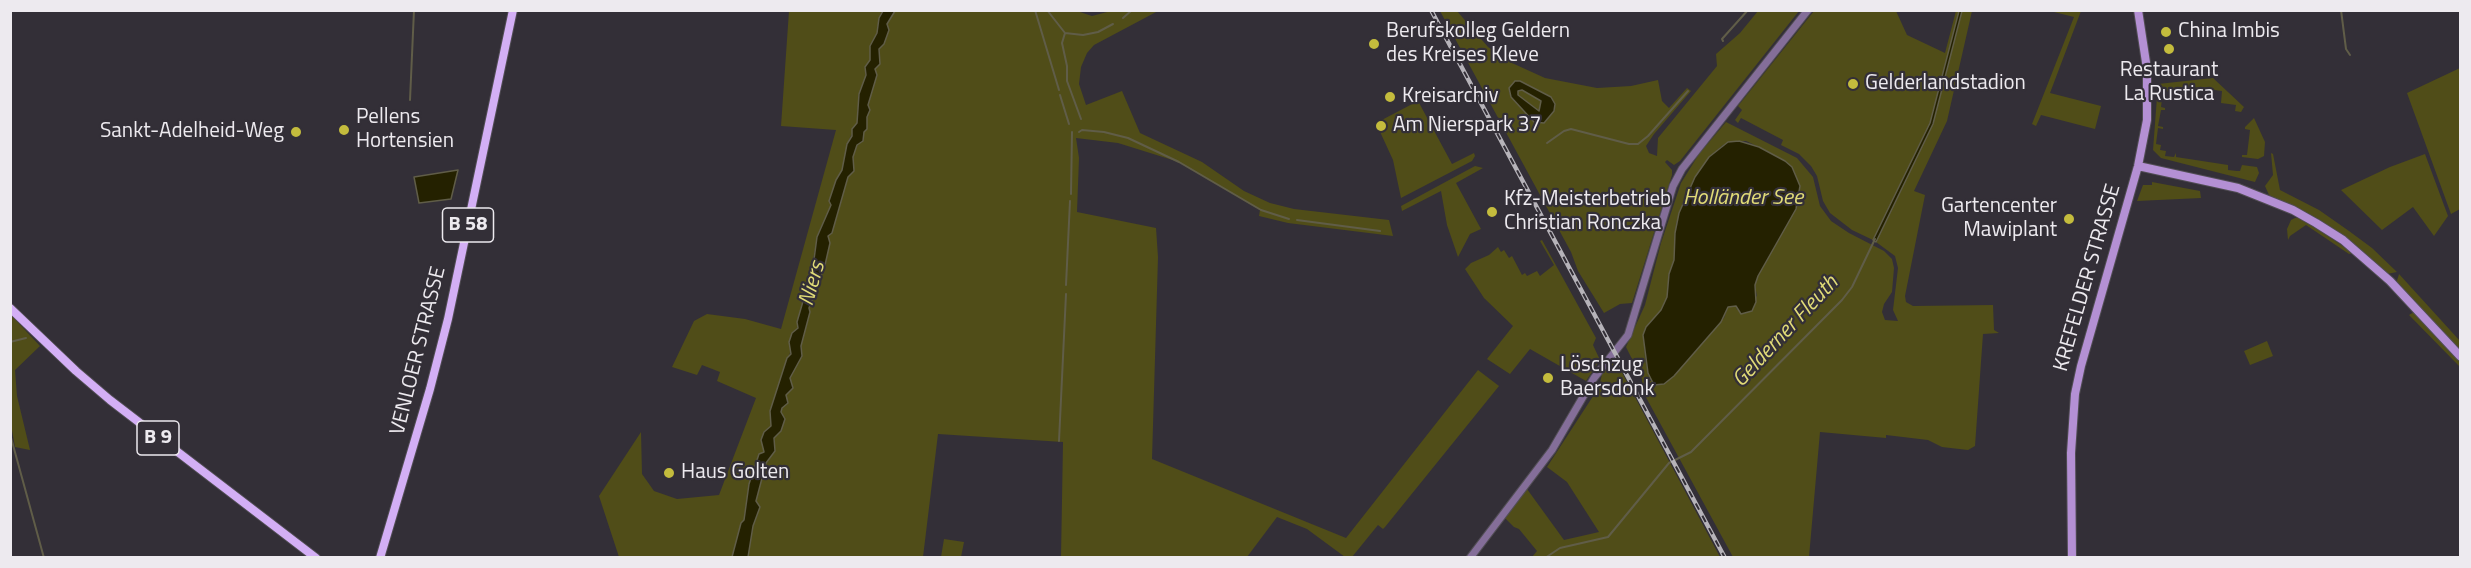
<!DOCTYPE html>
<html>
<head>
<meta charset="utf-8">
<style>
	body { margin:0 }
	#map { position:relative; width:2471px; height:568px; overflow:hidden; background:#332f37; font-family:"Titillium Web",sans-serif }
	canvas { display:block }
	.frame { position:absolute; inset:0; border:12px solid #edeaef; pointer-events:none }
</style>
</head>
<body>
<div id="map">
<canvas width="2471" height="568"></canvas>
<div class="frame"></div>
</div>
<script>
const c = document.querySelector('canvas').getContext('2d');
c.lineJoin = 'round';
function paint(path, color) { c.fillStyle = color; c.fill(path, 'evenodd'); }
const poly = rows => new Path2D(rows.map(r => 'M' + r).join(''));
function strokePath(path, color, width, dash) { c.strokeStyle = color; c.lineWidth = width; c.lineCap = dash ? 'butt' : 'round'; c.setLineDash(dash || []); c.stroke(path); }
function drawText(font, color, halo, rows, align = 'center') {
  c.font = font + ' "Titillium Web",sans-serif'; c.lineWidth = 4.5; c.setLineDash([]); c.textBaseline = 'middle'; c.strokeStyle = halo; c.fillStyle = color; for (const [text, x, y, turn = 0] of rows) {
    c.save(); c.translate(x, y); c.rotate((+turn || 0) * Math.PI / 180); c.textAlign = isNaN(turn) ? turn : align; if (halo) c.strokeText(text, 0, 0); c.fillText(text, 0, 0); c.restore();
  }
}
const green = poly([
	[1074,10,1092,16,1111,11,1158,11,1094,45,1087,53,1081,67,1079,84,1086,105,1122,91,1140,133,1202,162,1244,191,1270,203,1294,209,1389,220,1393,236,1288,223,1259,216,1260,210,1179,162,1118,143,1076,138,1079,158,1077,212,1156,228,1158,257,1152,459,1346,538,1478,370,1499,386,1385,527,1383,529,1378,525,1352,557,1345,557,1307,529,1277,517,1247,557,1061,557,1063,442,938,434,923,557,747,558,753,526,758,514,756,501,766,463,775,451,774,438,781,431,785,419,781,412,788,391,790,378,802,356,801,346,810,312,809,308,825,265,828,236,832,233,848,177,854,171,853,157,867,118,868,105,877,75,875,69,880,55,879,49,887,24,895,11],
	[789,11,883,11,879,18,877,33,870,46,870,60,865,67,866,75,859,94,857,123,847,144,842,170,836,180,829,201,831,205,819,232,813,259,813,267,797,322,798,328,774,402,772,423,764,453,759,454,749,484,744,520,741,523,732,557,619,557,599,496,641,432,642,474,654,491,677,499,719,495,756,398,717,381,720,372,702,365,697,375,672,367,694,321,707,314,745,319,781,329,836,130,781,126],
	[1440,11,1457,11,1488,47,1512,63,1545,78,1597,88,1631,86,1658,80,1662,101,1669,108,1687,88,1691,91,1654,134,1646,146,1649,153,1657,156,1658,138,1717,66,1716,54,1740,33,1758,11,1799,11,1680,161,1674,165,1667,160,1665,162,1672,170,1672,175,1632,303,1620,304,1604,313,1578,271,1571,252],
	[1520,81,1537,90,1555,108,1544,123,1534,122,1511,97,1509,91],
	[1814,11,1896,11,1907,35,1945,53,1956,11,1959,11,1930,123,1873,240,1852,230,1830,213,1823,201,1817,176,1811,166,1799,154,1781,145,1783,140,1741,118,1738,123,1735,120,1742,110,1738,106],
	[1962,11,1972,11,1947,121,1914,191,1925,195,1905,296,1906,302,1913,306,1993,305,1994,330,1999,333,1983,334,1975,446,1968,450,1942,447,1928,440,1886,435,1886,438,1820,432,1809,557,1733,557,1642,390,1642,379,1626,347,1645,305,1661,243,1681,183,1699,154,1726,122,1797,158,1813,177,1820,206,1831,221,1849,233,1884,251,1892,259,1894,268,1892,292,1884,304,1882,312,1885,320,1898,321,1893,310,1898,268,1895,256,1876,242,1933,124],
	[1734,141,1746,141,1759,147,1785,161,1794,171,1800,190,1796,209,1758,275,1755,285,1757,296,1737,310,1736,306,1728,307,1724,318,1668,381,1650,381,1645,360,1644,330,1661,310,1667,297,1669,274,1675,256,1676,223,1709,157,1723,145],
	[2050,11,2081,11,2050,93,2101,106,2095,129,2041,115,2036,126,2032,124,2074,17],
	[2460,68,2460,209,2451,214,2407,93],
	[2213,78,2244,107,2241,112,2235,111,2236,105,2221,103,2222,91,2193,87,2189,88,2188,93,2163,91,2161,107,2165,108,2165,110,2161,110,2158,126,2163,127,2163,129,2158,128,2156,144,2161,145,2160,150,2166,151,2165,156,2174,157,2176,153,2176,157,2228,165,2228,170,2237,171,2240,171,2242,165,2257,167,2259,173,2255,182,2161,158,2153,150,2158,84],
	[1522,90,1541,101,1539,111,1518,95,1518,91],
	[1418,101,1452,164,1474,153,1475,156,1472,161,1401,198,1393,160,1376,123],
	[2254,118,2265,142,2264,156,2258,159,2242,157,2242,155,2247,155,2250,130,2245,129,2245,127],
	[2271,153,2273,154,2280,190,2319,210,2349,231,2372,248,2397,272,2387,274,2303,212,2269,195,2265,186,2273,175],
	[2425,154,2448,216,2434,236,2413,207,2382,230,2341,190,2390,167],
	[1475,166,1483,168,1456,183,1481,229,1470,234,1458,257,1447,225,1441,191,1402,211,1401,206],
	[2152,182,2200,191,2201,198,2137,201,2143,185,2152,185],
	[2295,218,2301,218,2353,253,2349,254,2306,225,2290,236,2288,240,2287,229,2291,220],
	[1542,240,1596,338,1593,345,1600,360,1586,381,1530,349,1510,374,1487,359,1513,326,1484,298,1465,269,1471,263,1489,255,1498,247,1501,252,1504,250,1509,258,1512,256,1522,275,1525,273,1527,276,1537,271,1540,276,1554,265,1540,241],
	[2399,274,2460,341,2460,352,2396,284],
	[2414,312,2460,361,2460,367,2409,315],
	[11,315,40,346,15,370,17,396,30,450,15,447,11,425],
	[2267,341,2273,356,2250,365,2244,351],
	[1611,361,1619,367,1720,557,1532,557,1537,551,1519,529,1514,527,1505,518,1527,489,1564,540,1599,532,1567,482,1547,467,1599,387,1603,370],
	[944,539,964,542,961,557,941,557]
]);
const water = poly([
	[883,11,895,11,887,24,889,30,884,44,879,49,880,64,875,69,877,75,868,105,870,110,867,117,867,129,864,132,863,141,857,145,853,157,854,171,848,177,832,233,828,236,830,243,825,265,809,308,810,312,801,346,802,356,790,378,793,388,786,395,788,403,782,408,781,412,785,419,781,431,774,438,775,451,766,463,756,501,760,507,753,526,748,557,732,557,741,523,744,520,749,484,759,454,764,452,761,440,764,432,771,426,770,411,787,358,791,354,789,342,792,333,798,328,797,322,813,267,817,237,831,205,829,201,836,180,842,170,847,144,852,136,852,129,857,123,859,94,866,75,865,67,870,60,870,46,877,33,879,18,883,11],
	[1959,11,1962,11,1933,124,1876,242,1873,240,1930,123,1959,11],
	[1515,81,1520,81,1551,97,1555,104,1554,111,1544,123,1534,122,1511,97,1509,88,1515,81],
	[1522,90,1541,101,1539,111,1518,95,1518,91,1522,90],
	[1739,141,1759,147,1785,161,1792,167,1800,186,1796,209,1758,276,1755,285,1756,302,1752,311,1741,314,1736,306,1728,307,1721,322,1674,376,1664,384,1654,385,1648,373,1643,335,1646,327,1661,310,1667,297,1669,274,1674,260,1675,233,1679,213,1695,177,1709,157,1728,142,1739,141],
	[458,170,451,199,419,203,414,177,458,170]
]);
const stream = poly([
	[1035,10,1059,90],
	[1047,10,1065,33,1083,35,1098,32,1113,24],
	[2341,10,2346,49,2350,55],
	[1123,18,1132,10],
	[1065,33,1062,43,1067,66,1067,81,1081,119],
	[1723,41,1722,39,1748,10],
	[1060,95,1069,124],
	[410,100,414,10],
	[1079,132,1082,130,1104,132,1128,138,1179,162,1261,210,1289,219],
	[1547,143,1564,131,1571,129,1629,144,1638,144,1648,136,1688,91],
	[1071,194,1072,132],
	[1297,220,1380,231],
	[1066,285,1070,201],
	[10,342,26,338],
	[10,434,44,558],
	[1059,441,1066,294],
	[1545,558,1560,548,1608,537,1669,463,1691,452,1842,300,1852,287,1875,239]
]);
const tertiary = poly([
	[1470,558,1552,450,1594,378,1628,335,1673,186,1682,169,1808,10]
]);
const secondary = poly([
	[2138,166,2238,188,2293,210,2316,223,2343,240,2390,281,2460,356],
	[2072,558,2071,453,2075,394,2081,366,2138,166,2147,120,2147,69,2138,10]
]);
const primary = poly([
	[10,308,76,371,110,400,316,558],
	[380,558,430,389,448,319,513,10]
]);
const rail = poly([
	[1431,10,1725,558]
]);
const markers = [
	[2166,32,6,"#c4bc3d"],
	[1374,44,6,"#c4bc3d"],
	[2169,49,6,"#c4bc3d"],
	[1853,84,6,"#c4bc3d"],
	[1390,97,6,"#c4bc3d"],
	[1381,126,6,"#c4bc3d"],
	[344,130,6,"#c4bc3d"],
	[296,132,6,"#c4bc3d"],
	[1492,212,6,"#c4bc3d"],
	[2069,219,6,"#c4bc3d"],
	[1548,378,6,"#c4bc3d"],
	[669,473,6,"#c4bc3d"]
];
const shields = [
	[468,225,51],
	[158,438,42]
];
const shieldNames = [
	["B 58",468,225],
	["B 9",158,438]
];
const poiNames = [
	["Berufskolleg Geldern",1386,32],
	["des Kreises Kleve",1386,56],
	["China Imbis",2178,32],
	["Restaurant",2169,71,"center"],
	["La Rustica",2169,95,"center"],
	["Gelderlandstadion",1865,84],
	["Kreisarchiv",1402,97],
	["Pellens",356,118],
	["Hortensien",356,142],
	["Am Nierspark 37",1393,126],
	["Sankt-Adelheid-Weg",284,132,"right"],
	["Kfz-Meisterbetrieb",1504,200],
	["Christian Ronczka",1504,224],
	["Gartencenter",2057,207,"right"],
	["Mawiplant",2057,231,"right"],
	["Löschzug",1560,366],
	["Baersdonk",1560,390],
	["Haus Golten",681,473]
];
const streetNames = [
	["KREFELDER STRASSE",2088,278,-74],
	["VENLOER STRASSE",419,351,-76]
];
const waterNames = [
	["Holländer See",1743,199],
	["Niers",813,284,-74],
	["Gelderner Fleuth",1786,332,-47]
];
paint(green, '#504d18');
paint(water, '#242100');
strokePath(water, '#605d48', 1.5);
strokePath(stream, '#605d48', 2);
strokePath(tertiary, '#514d54', 9);
strokePath(secondary, '#514d54', 10);
strokePath(primary, '#514d54', 10);
strokePath(tertiary, '#846e99', 7);
strokePath(secondary, '#b490d4', 8);
strokePath(primary, '#d3aff5', 8);
strokePath(rail, '#b6b3b9', 4.5);
strokePath(rail, '#332f37', 2, [7]);
for (const [x, y, r, color] of markers) { const dot = new Path2D(); dot.arc(x, y, r, 0, 2 * Math.PI); c.fillStyle = color; c.fill(dot); strokePath(dot, '#332f37', 2); }
for (const [x, y, w] of shields) { const box = new Path2D(); box.roundRect(x - w / 2, y - 17, w, 34, 4.5); c.fillStyle = '#332f37'; c.fill(box); strokePath(box, '#edeaef', 1.5); }
drawText('bold 20px', '#edeaef', null, shieldNames);
drawText('21px', '#edeaef', '#332f37', poiNames, 'left');
drawText('21px', '#edeaef', '#332f37', streetNames);
drawText('italic 22px', '#e1db77', '#332f37', waterNames);
</script>
</body>
</html>
